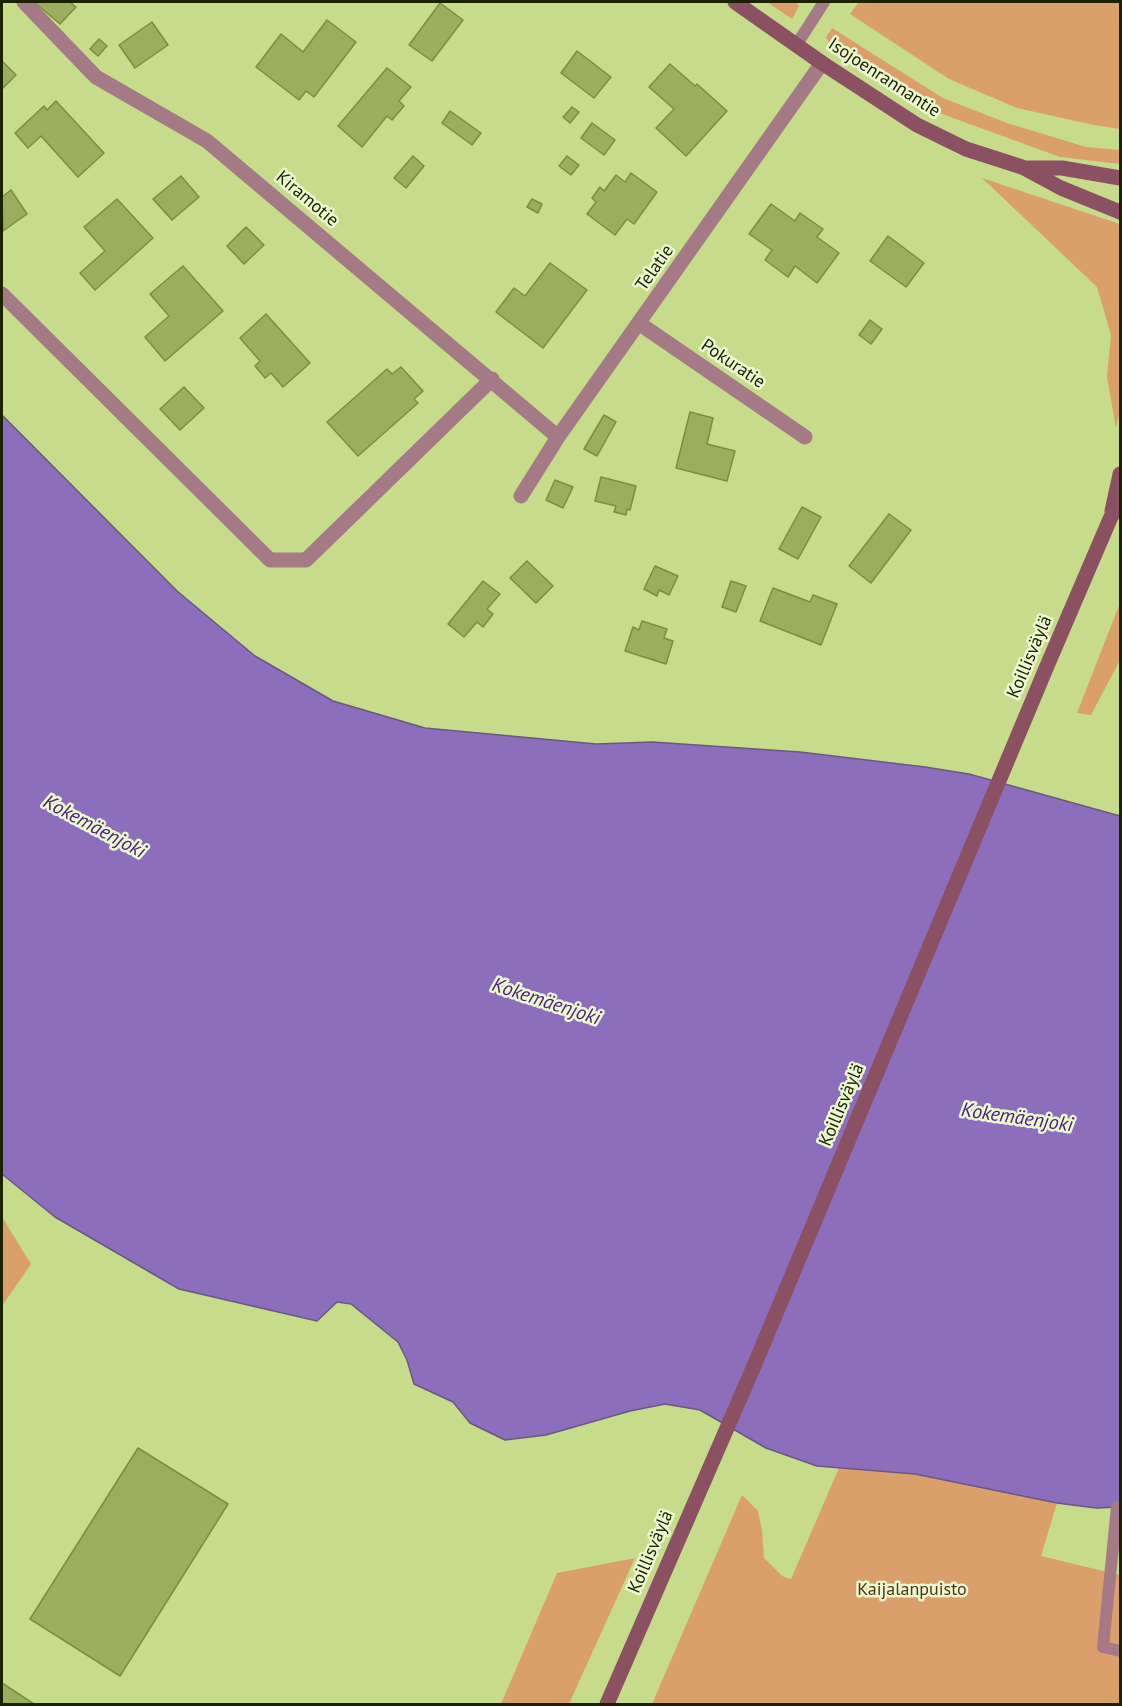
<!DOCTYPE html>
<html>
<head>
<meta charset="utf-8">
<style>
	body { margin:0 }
	#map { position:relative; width:1122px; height:1706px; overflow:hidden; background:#c6dc8a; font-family:"PT Sans",sans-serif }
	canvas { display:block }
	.frame { position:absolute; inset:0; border:3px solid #1b2201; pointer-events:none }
</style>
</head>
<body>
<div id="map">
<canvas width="1122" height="1706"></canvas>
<div class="frame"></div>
</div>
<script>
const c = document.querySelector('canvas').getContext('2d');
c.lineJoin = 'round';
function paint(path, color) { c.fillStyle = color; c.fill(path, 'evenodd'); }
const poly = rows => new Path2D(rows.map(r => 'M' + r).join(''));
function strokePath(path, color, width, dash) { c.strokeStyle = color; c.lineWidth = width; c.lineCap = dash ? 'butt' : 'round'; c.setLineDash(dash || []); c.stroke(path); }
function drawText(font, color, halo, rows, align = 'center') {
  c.font = font + ' "PT Sans",sans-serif'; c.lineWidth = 5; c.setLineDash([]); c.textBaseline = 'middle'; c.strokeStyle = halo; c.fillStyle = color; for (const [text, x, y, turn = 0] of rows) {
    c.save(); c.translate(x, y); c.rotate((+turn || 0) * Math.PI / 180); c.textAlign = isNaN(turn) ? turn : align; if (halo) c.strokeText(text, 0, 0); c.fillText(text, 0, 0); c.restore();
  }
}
const green = poly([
	[767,2,796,2,799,6,792,19],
	[859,2,1120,2,1120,129,1094,125,1017,108,949,79,850,14],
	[832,28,943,98,1007,123,1086,147,1120,150,1120,164,1060,157,934,111,832,48,826,37],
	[982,178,1120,224,1120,410,1116,428,1107,377,1111,335,1097,287],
	[1120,603,1120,660,1091,715,1077,713],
	[2,1217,31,1264,2,1306],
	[839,1468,915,1474,1057,1503,1041,1556,1120,1575,1120,1704,652,1704,742,1495,758,1511,762,1530,764,1558,782,1576,791,1579],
	[635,1558,569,1704,501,1704,557,1573]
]);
const water = poly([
	[2,415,177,591,255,656,333,701,425,728,596,744,652,742,800,752,925,767,969,774,1120,816,1120,1507,1096,1508,1057,1503,915,1474,817,1466,766,1448,700,1410,665,1404,630,1411,546,1435,505,1440,470,1423,453,1402,414,1384,407,1360,398,1342,351,1304,337,1302,317,1321,179,1289,55,1217,2,1174,2,415]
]);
const building = poly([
	[34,2,70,2,76,7,60,24,34,2],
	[440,3,463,20,432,61,409,45,440,3],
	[327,20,356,42,314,97,306,91,299,100,256,67,281,34,303,52,327,20],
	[152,22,168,45,135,68,119,45,152,22],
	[99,39,107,46,98,56,90,49,99,39],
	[577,51,611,77,594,98,561,73,577,51],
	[2,61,16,75,2,89,2,61],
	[670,64,695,86,697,84,727,111,686,156,656,128,674,109,649,87,670,64],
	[387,68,411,87,399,101,404,106,392,120,387,116,362,147,338,126,387,68],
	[56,101,104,153,78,177,41,136,28,148,15,133,44,106,47,110,56,101],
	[572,107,579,112,570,123,563,117,572,107],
	[450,111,481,133,472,145,442,123,450,111],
	[592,123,615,140,604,155,581,138,592,123],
	[413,156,424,166,406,188,394,178,413,156],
	[567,156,579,165,571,175,559,166,567,156],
	[631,173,657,192,634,224,627,219,615,235,587,214,596,202,592,198,600,187,604,191,616,175,625,182,631,173],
	[181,176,199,197,172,220,153,199,181,176],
	[11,190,27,214,3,231,2,197,11,190],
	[117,199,153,238,95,290,80,273,105,251,84,227,117,199],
	[532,199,542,204,538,213,527,207,532,199],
	[771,204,795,221,800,213,823,229,817,237,839,253,817,283,795,266,788,277,765,260,772,250,749,234,771,204],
	[246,227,264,245,244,264,227,246,246,227],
	[888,236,924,263,906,287,870,261,888,236],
	[550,263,587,290,543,348,496,312,514,288,525,296,550,263],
	[183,266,223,311,165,361,145,337,169,316,150,294,183,266],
	[266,314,310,363,283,387,271,373,265,378,255,366,260,361,240,338,266,314],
	[870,320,882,329,871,344,859,335,870,320],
	[401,367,423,391,414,399,418,403,358,456,327,422,387,369,392,374,401,367],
	[184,387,204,408,180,430,160,409,184,387],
	[690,412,713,418,707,444,735,451,727,481,676,468,690,412],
	[604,415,616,422,597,456,584,449,604,415],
	[601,477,636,486,630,510,627,509,626,515,614,512,616,506,595,501,601,477],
	[555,480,573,487,563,508,546,500,555,480],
	[802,507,821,517,798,559,779,549,802,507],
	[889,514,911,530,871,583,849,566,889,514],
	[527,561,553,586,536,603,510,578,527,561],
	[655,566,678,576,669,595,659,590,657,596,644,589,655,566],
	[483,581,500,594,487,609,493,614,483,627,477,622,464,637,448,624,483,581],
	[731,581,746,586,736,612,722,607,731,581],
	[773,588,810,602,813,595,837,604,821,645,760,621,773,588],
	[642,621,667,629,664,638,673,641,666,664,625,651,633,627,639,630,642,621],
	[138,1448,228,1504,120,1676,30,1619,138,1448],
	[2,1683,34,1704,2,1704,2,1683]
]);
const lane = poly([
	[797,44,824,2],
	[1117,1507,1103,1647,1120,1651]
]);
const street = poly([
	[24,2,96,77,207,141,558,437],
	[2,294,270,560,306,560,492,379],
	[640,324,805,437],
	[521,496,558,437,822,63]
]);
const secondary = poly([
	[735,2,822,63,917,125,966,149,1022,167,1061,188,1120,212],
	[1025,168,1062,168,1120,178],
	[1112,511,1120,474],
	[607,1704,754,1366,1047,666,1110,519,1120,500]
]);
const streetNames = [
	["Isojoenrannantie",884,78,33],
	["Kiramotie",307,199,40],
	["Telatie",655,268,-55],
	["Pokuratie",733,364,34],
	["Koillisväylä",1030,657,-67],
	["Koillisväylä",842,1105,-67],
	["Koillisväylä",651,1552,-67]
];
const parkNames = [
	["Kaijalanpuisto",912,1590]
];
const waterNames = [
	["Kokemäenjoki",94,827,28],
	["Kokemäenjoki",546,1002,18],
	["Kokemäenjoki",1017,1118,8]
];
paint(green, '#db9f6c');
paint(water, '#8c6ebc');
strokePath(water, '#6a5784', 1.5);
paint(building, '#9aae5e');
strokePath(building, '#7b8e3d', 1.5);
strokePath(lane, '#a47a86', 12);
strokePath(street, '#a47a86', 15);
strokePath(secondary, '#8b5062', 15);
drawText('18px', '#1b2201', '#ecf8cf', streetNames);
drawText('18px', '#503216', '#ecf8cf', parkNames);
drawText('italic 20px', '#4d217f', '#ecf8cf', waterNames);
</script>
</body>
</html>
